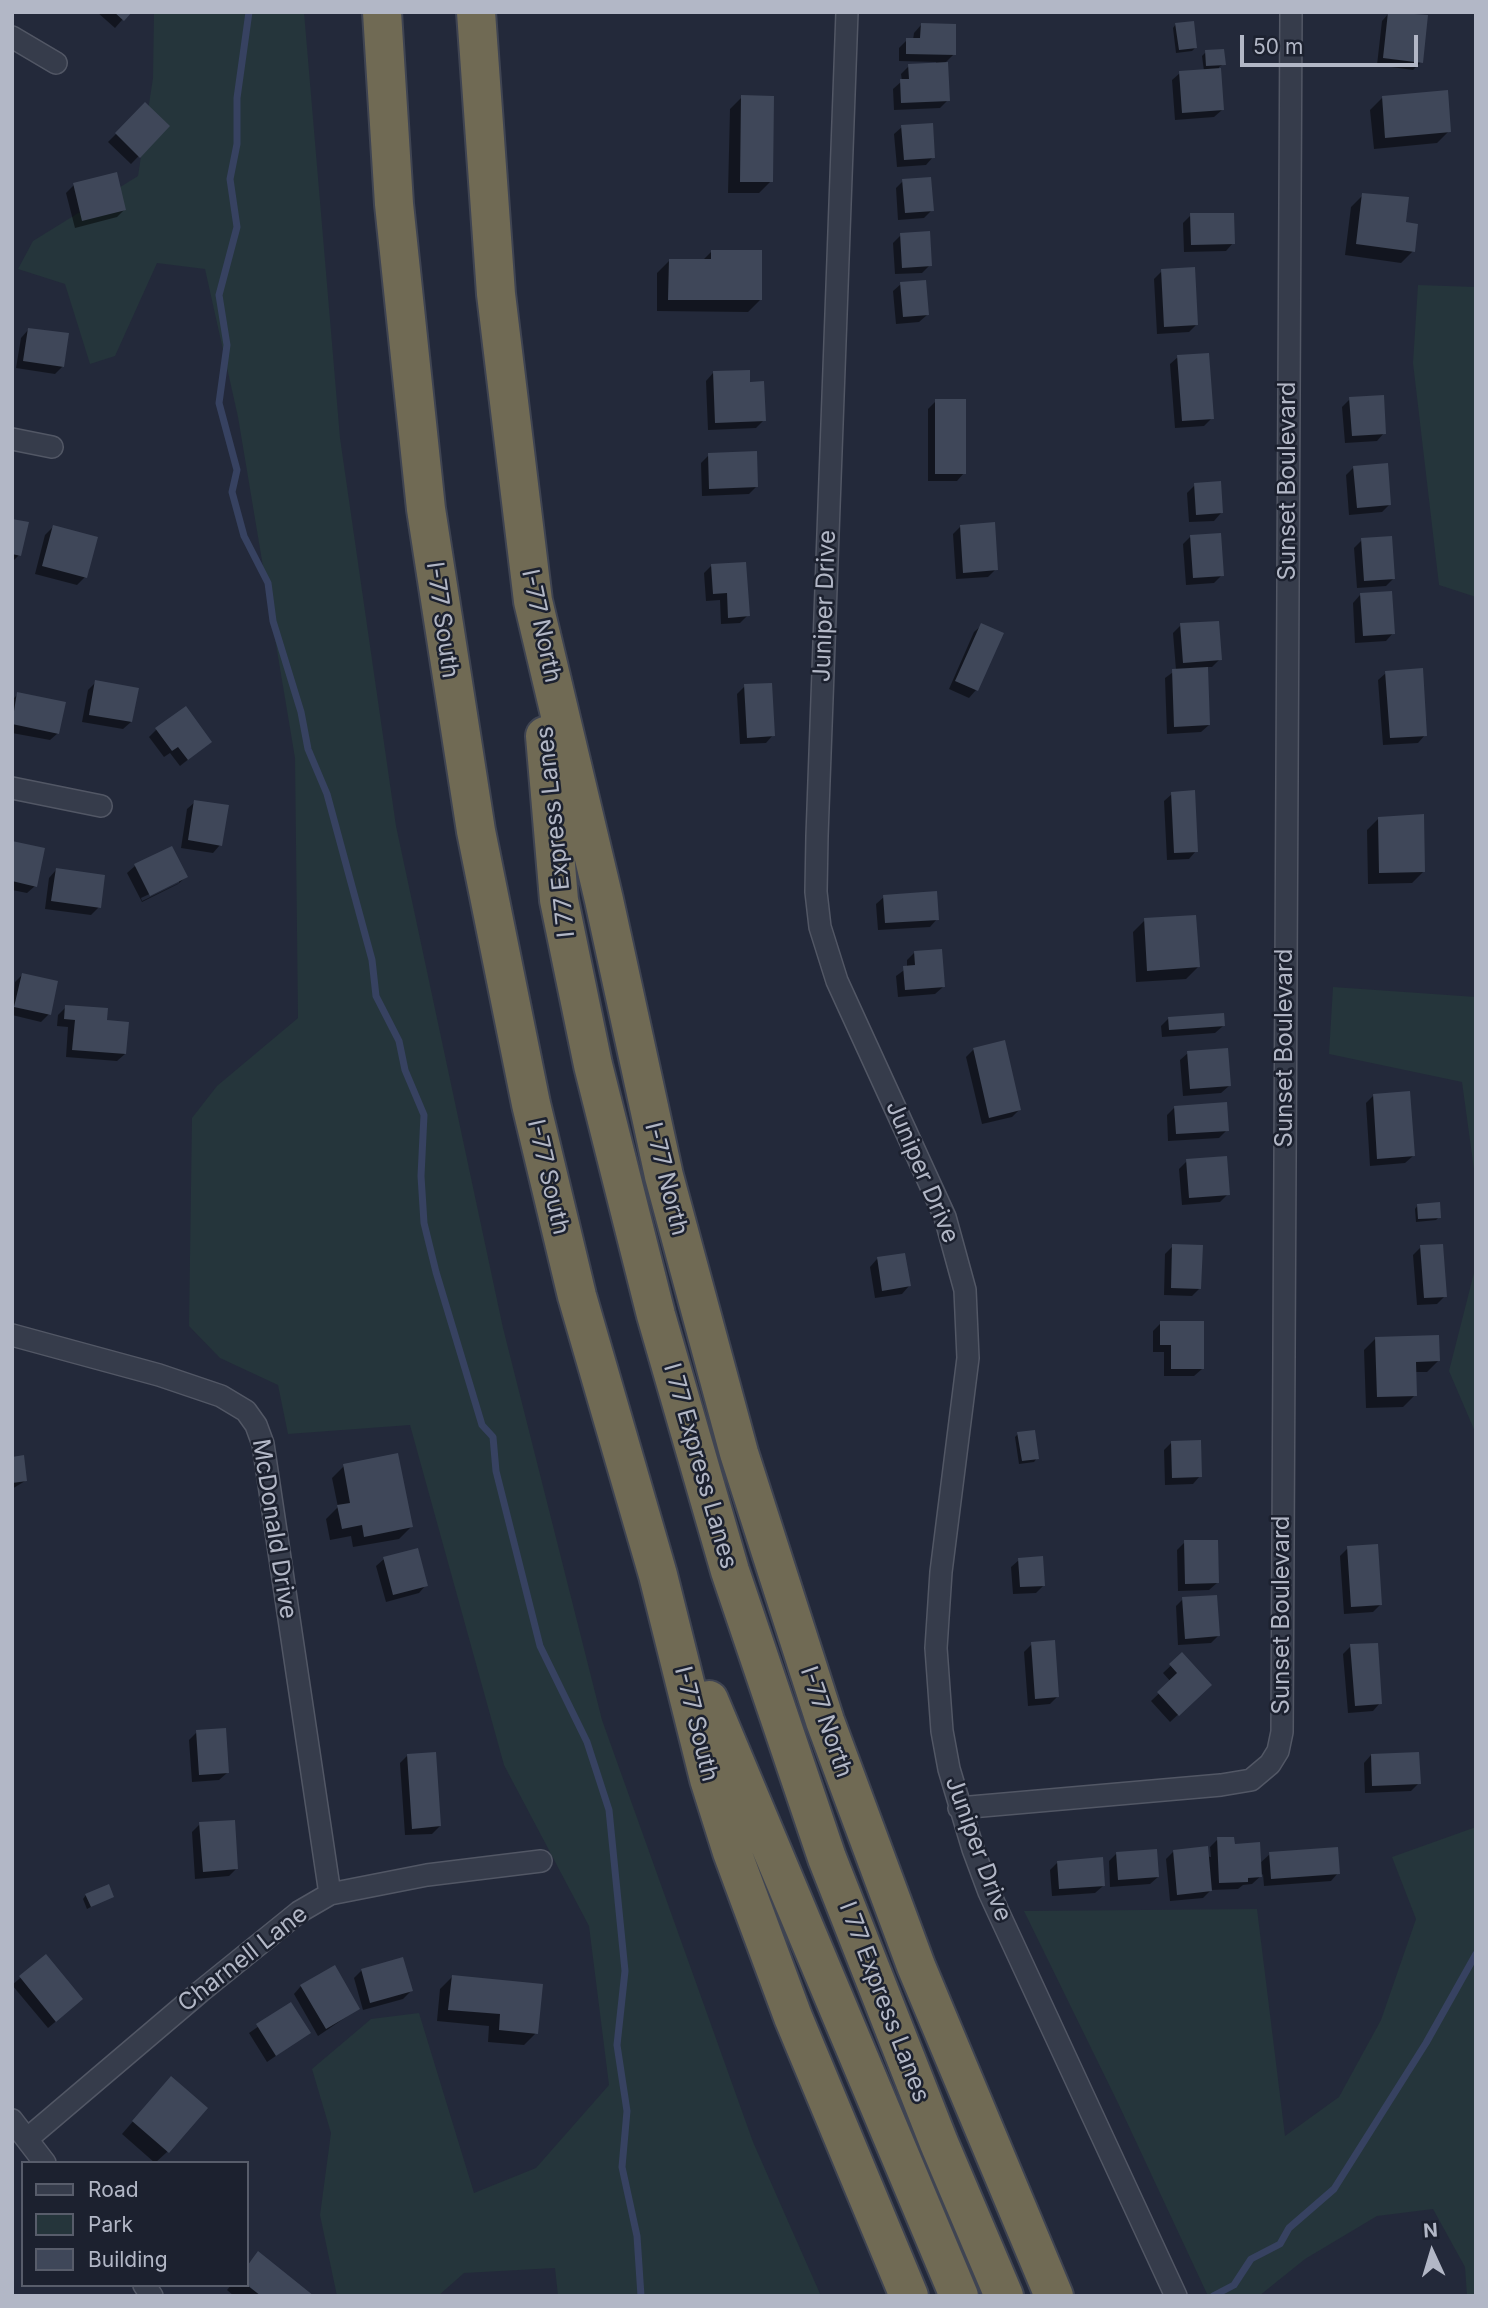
<!DOCTYPE html>
<html>
<head>
<meta charset="utf-8">
<style>
	body { margin:0 }
	#map { position:relative; width:1488px; height:2308px; overflow:hidden; background:#23293a; font-family:Inter,sans-serif }
	canvas { display:block }
	.frame { position:absolute; inset:0; border:14px solid #b2b7c6; pointer-events:none }
	.legend { position:absolute; left:21px; top:2161px; width:228px; height:126px; box-sizing:border-box; background:#1c212f; border:2px solid #585d6b; margin:0; padding:9px 12px; list-style:none; font-size:21px; color:#b2b7c6 }
	.legend li { display:flex; align-items:center; gap:14px; height:35px }
	.legend b { width:35px; border:2px solid #585d6b }
	.north { position:absolute; left:1397px; top:2217px; width:70px; height:70px; -webkit-text-stroke:5px #1c212f; paint-order:stroke; rotate:356deg; font-size:19px; font-weight:700; line-height:28px; text-align:center; color:#b2b7c6 }
	.north::after { content:''; display:block; margin:auto; width:24px; height:32px; background:#b2b7c6; clip-path:polygon(50% 0,100% 100%,50% 72%,0 100%) }
	.scale { position:absolute; left:1240px; top:35px; width:178px; height:32px; box-sizing:border-box; border:4px solid #b2b7c6; border-top:0; padding-left:9px; font-size:21px; line-height:24px; white-space:nowrap; color:#b2b7c6; -webkit-text-stroke:5px #1c212f; paint-order:stroke }
</style>
</head>
<body>
<div id="map">
<canvas width="1488" height="2308"></canvas>
<div class="frame"></div>
<ul class="legend">
<li><b style="height:9px;background:#363c4b"></b>Road</li>
<li><b style="height:19px;background:#25353b"></b>Park</li>
<li><b style="height:19px;background:#3f4759"></b>Building</li>
</ul>
<div class="north">N</div>
<div class="scale">50 m</div>
</div>
<script>
const c = document.querySelector('canvas').getContext('2d');
c.lineJoin = 'round';
function paint(path, color) { c.fillStyle = color; c.fill(path, 'evenodd'); }
const poly = rows => new Path2D(rows.map(r => 'M' + r).join(''));
function strokePath(path, color, width, dash) { c.strokeStyle = color; c.lineWidth = width; c.lineCap = dash ? 'butt' : 'round'; c.setLineDash(dash || []); c.stroke(path); }
function drawText(font, color, halo, rows, align = 'center') {
  c.font = font + ' Inter,sans-serif'; c.lineWidth = 5; c.setLineDash([]); c.textBaseline = 'middle'; c.strokeStyle = halo; c.fillStyle = color; for (const [text, x, y, turn = 0] of rows) {
    c.save(); c.translate(x, y); c.rotate((+turn || 0) * Math.PI / 180); c.textAlign = isNaN(turn) ? turn : align; if (halo) c.strokeText(text, 0, 0); c.fillText(text, 0, 0); c.restore();
  }
}
const green = poly([
	[154,12,304,12,340,438,396,826,503,1328,602,1720,753,2142,821,2296,558,2296,555,2268,464,2273,438,2296,337,2296,320,2215,331,2133,312,2069,371,2019,419,2013,474,2193,536,2168,609,2085,589,1926,504,1765,410,1425,288,1434,278,1385,220,1358,189,1326,192,1118,217,1086,298,1018,295,758,238,417,205,269,157,263,115,356,90,364,65,284,18,269,33,241,138,176,153,78],
	[1418,285,1476,287,1476,597,1439,585,1413,363],
	[1333,987,1476,997,1476,1184,1462,1082,1329,1054],
	[1476,1265,1476,1434,1449,1371],
	[1476,1827,1476,2296,1467,2296,1465,2267,1433,2209,1377,2216,1305,2259,1259,2296,1208,2296,1118,2103,1024,1911,1257,1909,1285,2136,1339,2097,1381,2020,1416,1919,1392,1857]
]);
const shadow = poly([
	[97,12,129,12,115,28],
	[1389,13,1421,62,1413,70,1377,65,1382,21],
	[1176,24,1195,48,1192,51,1176,53,1173,28],
	[921,25,954,54,944,64,948,100,940,108,894,110,893,89,902,81,901,74,909,66,936,65,936,62,899,61,899,48,907,40,913,40,914,33],
	[1206,52,1224,64,1219,67,1222,110,1214,117,1175,120,1172,80,1180,73,1204,71,1202,56],
	[742,97,771,181,759,193,728,193,730,109],
	[1382,98,1449,131,1437,143,1374,149,1370,110],
	[145,105,167,127,131,164,108,142],
	[902,127,933,157,926,165,897,167,894,134],
	[903,181,932,210,924,218,898,220,896,188],
	[74,185,124,210,117,217,75,228,66,193],
	[1363,195,1404,224,1413,251,1401,263,1345,255,1351,207],
	[1191,215,1233,243,1226,251,1184,252,1183,223],
	[901,235,930,265,922,273,895,274,893,243],
	[712,251,760,300,748,312,657,311,657,273,669,261,702,261],
	[1162,271,1196,325,1189,332,1157,334,1154,279],
	[901,284,927,315,919,322,896,324,893,291],
	[28,330,63,366,55,374,16,368,21,338],
	[1178,357,1212,418,1204,426,1175,428,1170,364],
	[713,373,749,383,764,420,756,428,708,430,706,381],
	[1350,399,1384,433,1377,441,1345,443,1342,407],
	[936,401,964,473,957,481,928,481,928,409],
	[709,455,757,486,749,494,702,496,701,463],
	[1353,468,1389,505,1382,512,1349,515,1346,475],
	[1195,485,1221,513,1214,521,1189,522,1187,493],
	[12,520,19,555,12,562],
	[961,526,996,569,988,577,956,579,953,534],
	[53,527,85,577,77,585,35,574,45,535],
	[1190,537,1222,575,1214,583,1186,585,1183,544],
	[1362,540,1394,578,1386,586,1357,588,1354,548],
	[711,566,748,615,740,623,721,624,720,600,706,601,704,573],
	[1360,595,1393,633,1386,641,1355,643,1353,603],
	[982,625,976,690,969,698,949,689,974,632],
	[1181,625,1220,659,1212,667,1206,667,1209,725,1201,732,1167,734,1165,678,1176,670,1173,633],
	[1386,673,1425,735,1418,743,1383,745,1378,680],
	[96,682,131,722,123,729,82,722,88,690],
	[745,686,773,735,766,743,740,744,737,694],
	[18,694,58,733,50,740,12,733,12,700],
	[157,729,210,742,180,766,170,753,164,757,149,737],
	[1172,794,1196,851,1189,859,1167,860,1164,801],
	[195,802,220,845,213,853,181,848,187,809],
	[1379,818,1424,871,1412,883,1368,884,1367,830],
	[12,843,35,886,27,893,12,890],
	[135,866,186,877,178,884,142,902,127,873],
	[179,880,179,883,142,901,141,898],
	[56,870,99,907,91,915,45,909,49,878],
	[884,897,937,919,930,927,878,930,876,904],
	[1145,920,1198,967,1186,979,1136,982,1133,932],
	[914,953,943,987,935,994,898,997,896,976,907,968,907,960],
	[22,975,49,1014,41,1022,12,1015,15,982],
	[66,1007,105,1022,125,1054,117,1061,66,1057,68,1027,57,1026,58,1015],
	[1169,1018,1223,1026,1215,1033,1162,1037,1161,1026],
	[974,1049,1019,1110,1012,1117,982,1124,966,1057],
	[1188,1053,1229,1086,1221,1093,1183,1096,1180,1060],
	[1374,1095,1413,1156,1405,1163,1370,1166,1366,1103],
	[1174,1108,1227,1130,1219,1138,1168,1141,1167,1115],
	[1187,1161,1228,1194,1220,1202,1182,1205,1179,1169],
	[1418,1205,1439,1217,1436,1220,1416,1222,1415,1209],
	[1173,1246,1200,1288,1192,1296,1164,1295,1165,1254],
	[1421,1247,1445,1296,1437,1304,1417,1305,1413,1255],
	[877,1259,909,1286,902,1294,875,1298,870,1267],
	[1161,1323,1202,1369,1194,1376,1164,1376,1164,1352,1153,1352,1153,1331],
	[1376,1338,1439,1360,1427,1372,1414,1372,1415,1395,1403,1407,1366,1408,1364,1350],
	[1018,1434,1037,1458,1034,1462,1019,1464,1015,1437],
	[1171,1443,1200,1476,1193,1484,1165,1485,1164,1450],
	[12,1459,25,1481,12,1489],
	[344,1466,411,1527,399,1539,353,1547,351,1536,330,1540,326,1519,338,1507,332,1478],
	[1185,1542,1217,1583,1209,1590,1178,1591,1177,1550],
	[1348,1548,1381,1604,1373,1612,1344,1614,1340,1556],
	[384,1559,426,1585,419,1593,386,1602,376,1566],
	[1019,1560,1044,1585,1036,1593,1013,1594,1011,1567],
	[1183,1599,1219,1635,1211,1643,1178,1645,1176,1606],
	[1032,1644,1058,1696,1050,1704,1028,1706,1024,1652],
	[1351,1646,1380,1703,1373,1711,1348,1713,1343,1654],
	[1182,1655,1210,1685,1170,1722,1151,1701,1171,1682,1163,1673],
	[197,1732,227,1773,219,1780,192,1782,189,1740],
	[408,1755,440,1826,432,1834,405,1835,400,1763],
	[1371,1755,1419,1783,1411,1791,1365,1793,1364,1763],
	[200,1824,236,1869,229,1876,195,1879,192,1832],
	[1218,1839,1259,1864,1270,1854,1338,1873,1331,1881,1264,1886,1263,1874,1252,1884,1243,1885,1238,1889,1211,1890,1203,1898,1170,1901,1166,1859,1174,1851,1211,1857,1210,1847],
	[1116,1854,1158,1877,1150,1884,1110,1887,1109,1861],
	[1058,1862,1103,1886,1095,1893,1052,1896,1050,1870],
	[86,1895,112,1896,87,1909,83,1899],
	[45,1957,73,2007,48,2028,12,1985],
	[362,1970,411,1991,403,1999,363,2010,354,1978],
	[452,1977,536,2033,524,2045,488,2042,489,2026,437,2021,440,1989],
	[301,1986,358,2009,318,2036,294,1994],
	[291,2004,309,2033,267,2062,249,2033],
	[160,2090,167,2152,155,2163,122,2134],
	[259,2253,312,2296,234,2296,227,2290,231,2285,247,2285,247,2265]
]);
const stream = poly([
	[249,12,237,98,237,144,230,179,237,227,219,295,227,345,219,403,237,470,232,492,244,536,268,583,273,621,301,712,308,749,327,794,372,960,376,996,399,1041,405,1070,424,1115,421,1176,424,1223,436,1272,482,1425,493,1437,496,1471,540,1646,587,1742,609,1810,625,1971,617,2045,627,2111,622,2167,637,2236,641,2296],
	[1213,2296,1234,2285,1251,2259,1280,2244,1289,2228,1334,2189,1426,2043,1476,1954]
]);
const building = poly([
	[114,12,132,12,124,21],
	[1388,12,1428,15,1423,63,1383,58],
	[1194,21,1197,48,1179,50,1175,23],
	[921,23,956,24,956,55,906,54,906,38,920,38],
	[1224,49,1226,65,1206,66,1205,50],
	[948,62,950,101,901,103,900,79,909,79,908,64],
	[1221,68,1224,110,1182,113,1179,71],
	[1448,90,1451,132,1385,138,1382,96],
	[741,95,774,96,773,182,740,182],
	[145,102,170,126,140,158,115,133],
	[933,123,935,158,904,160,901,125],
	[117,172,126,210,82,221,73,183],
	[931,177,934,211,905,213,902,179],
	[1362,193,1409,197,1406,222,1418,224,1415,252,1356,244],
	[1190,213,1234,213,1235,244,1191,245],
	[930,231,932,266,902,268,900,233],
	[711,250,762,250,762,300,668,300,669,259,711,259],
	[1195,267,1198,325,1164,327,1161,269],
	[926,280,929,315,903,317,900,282],
	[28,328,69,333,64,367,23,361],
	[1209,353,1214,419,1182,421,1177,355],
	[750,370,750,382,764,381,766,421,715,423,713,371],
	[1384,395,1386,434,1352,436,1349,397],
	[935,399,966,399,966,474,935,474],
	[757,451,758,487,709,489,708,453],
	[1388,463,1391,505,1357,508,1353,466],
	[1221,481,1223,513,1196,515,1194,483],
	[12,519,29,522,21,556,12,554],
	[995,522,998,570,963,573,960,525],
	[53,525,98,537,87,578,42,566],
	[1221,533,1224,576,1193,578,1190,535],
	[1392,536,1395,579,1364,581,1361,538],
	[746,562,750,616,728,618,727,593,713,594,711,564],
	[1392,591,1395,634,1363,636,1360,593],
	[1219,621,1222,660,1183,663,1180,623],
	[981,623,1004,633,978,691,955,681],
	[1208,667,1210,725,1174,727,1172,669],
	[1423,668,1427,736,1390,738,1385,671],
	[95,680,139,688,132,722,89,715],
	[772,683,775,736,747,738,744,684],
	[17,692,66,702,59,734,12,724],
	[186,706,212,742,188,760,178,747,172,751,155,728],
	[1195,790,1198,852,1174,853,1171,792],
	[194,800,229,805,222,846,188,840],
	[1424,814,1425,872,1379,873,1378,817],
	[12,841,45,848,37,887,12,881],
	[172,846,188,877,150,896,134,864],
	[56,868,105,875,101,908,51,901],
	[937,891,939,920,885,923,883,895],
	[1196,915,1200,967,1147,971,1144,918],
	[942,949,945,987,905,990,903,966,915,965,914,951],
	[22,973,58,981,51,1015,14,1007],
	[65,1005,108,1008,107,1020,129,1022,126,1054,72,1050,75,1020,64,1019],
	[1224,1013,1225,1026,1169,1030,1168,1017],
	[1005,1040,1021,1110,989,1118,973,1048],
	[1228,1048,1231,1086,1190,1089,1187,1051],
	[1410,1091,1415,1156,1377,1159,1373,1094],
	[1227,1102,1229,1131,1176,1134,1174,1106],
	[1227,1156,1230,1195,1189,1198,1186,1159],
	[1440,1202,1441,1218,1418,1219,1417,1204],
	[1172,1244,1203,1245,1201,1289,1171,1288],
	[1443,1244,1447,1297,1424,1298,1420,1245],
	[905,1253,911,1286,882,1291,877,1257],
	[1160,1321,1204,1321,1204,1369,1171,1369,1171,1345,1160,1345],
	[1439,1335,1440,1361,1416,1362,1417,1396,1377,1397,1375,1337],
	[1035,1430,1039,1459,1022,1461,1017,1432],
	[1201,1440,1202,1477,1172,1478,1171,1441],
	[398,1453,413,1527,364,1537,362,1525,342,1529,337,1505,350,1503,343,1464],
	[24,1455,27,1481,12,1483,12,1457],
	[1184,1540,1218,1540,1219,1583,1185,1584],
	[1378,1544,1382,1605,1351,1607,1347,1546],
	[418,1548,428,1586,393,1595,383,1557],
	[1043,1556,1045,1586,1020,1587,1018,1558],
	[1217,1595,1220,1636,1185,1639,1182,1597],
	[1055,1640,1059,1697,1035,1699,1031,1642],
	[1378,1643,1382,1704,1355,1706,1350,1644],
	[1182,1652,1212,1685,1179,1716,1157,1692,1177,1673,1169,1664],
	[226,1728,229,1773,199,1775,196,1730],
	[436,1752,441,1826,412,1829,407,1754],
	[1419,1752,1421,1784,1372,1786,1371,1754],
	[235,1820,238,1869,203,1872,199,1822],
	[1217,1837,1234,1837,1235,1844,1260,1842,1262,1877,1248,1878,1248,1882,1219,1883],
	[1208,1846,1212,1891,1177,1895,1173,1850],
	[1338,1847,1340,1874,1271,1879,1269,1852],
	[1157,1849,1159,1877,1118,1880,1116,1852],
	[1103,1857,1105,1886,1059,1889,1057,1861],
	[109,1884,114,1897,91,1907,85,1894],
	[46,1954,83,1999,56,2022,19,1976],
	[403,1957,413,1991,370,2003,361,1969],
	[335,1965,360,2009,326,2029,300,1985],
	[452,1975,543,1984,538,2034,499,2030,500,2014,448,2010],
	[291,2002,311,2033,276,2056,256,2024],
	[171,2076,208,2108,169,2153,132,2121],
	[258,2251,314,2296,261,2296,247,2285,247,2266]
]);
const minor = poly([
	[847,12,817,836,816,892,820,927,837,981,945,1217,965,1290,968,1358,941,1572,936,1648,942,1731,949,1769,973,1849,989,1892,1176,2296],
	[12,37,56,63],
	[12,439,52,447],
	[12,788,101,806],
	[12,1335,159,1375,221,1396,246,1411,256,1425,263,1444,330,1894],
	[959,1808,1221,1785,1251,1780,1270,1764,1278,1751,1282,1732,1291,12],
	[12,2120,45,2163],
	[27,2139,200,1992,299,1912,330,1894,427,1875,541,1861],
	[144,2285,152,2296]
]);
const motorway = poly([
	[382,12,394,204,426,509,476,831,531,1104,577,1296,658,1575,709,1779,732,1852,793,2017,909,2296],
	[476,12,496,294,533,601,604,900,664,1176,739,1453,825,1721,916,1966,1054,2296],
	[545,736,559,900,593,1065,656,1315,730,1571,827,1858,939,2143,1004,2296],
	[709,1700,959,2296]
]);
const streetNames = [
	["Sunset Boulevard",1288,481,-90],
	["Juniper Drive",825,606,-88],
	["I-77 South",442,620,82],
	["I-77 North",541,626,78],
	["I 77 Express Lanes",556,832,-96],
	["Sunset Boulevard",1285,1048,-90],
	["Juniper Drive",922,1172,67],
	["I-77 South",548,1177,77],
	["I-77 North",666,1179,76],
	["I 77 Express Lanes",700,1466,74],
	["McDonald Drive",274,1529,81],
	["Sunset Boulevard",1282,1615,-90],
	["I-77 North",826,1722,71],
	["I-77 South",696,1724,76],
	["Juniper Drive",978,1849,70],
	["Charnell Lane",243,1959,-38],
	["I 77 Express Lanes",884,2002,69]
];
paint(green, '#25353b');
paint(shadow, '#0007');
strokePath(stream, '#374261', 7);
paint(building, '#3f4759');
strokePath(minor, '#525765', 24);
strokePath(motorway, '#3f4452', 42);
strokePath(minor, '#363c4b', 21);
strokePath(motorway, '#706a54', 38);
drawText('24px', '#b2b7c6', '#1c212f', streetNames);
</script>
</body>
</html>
